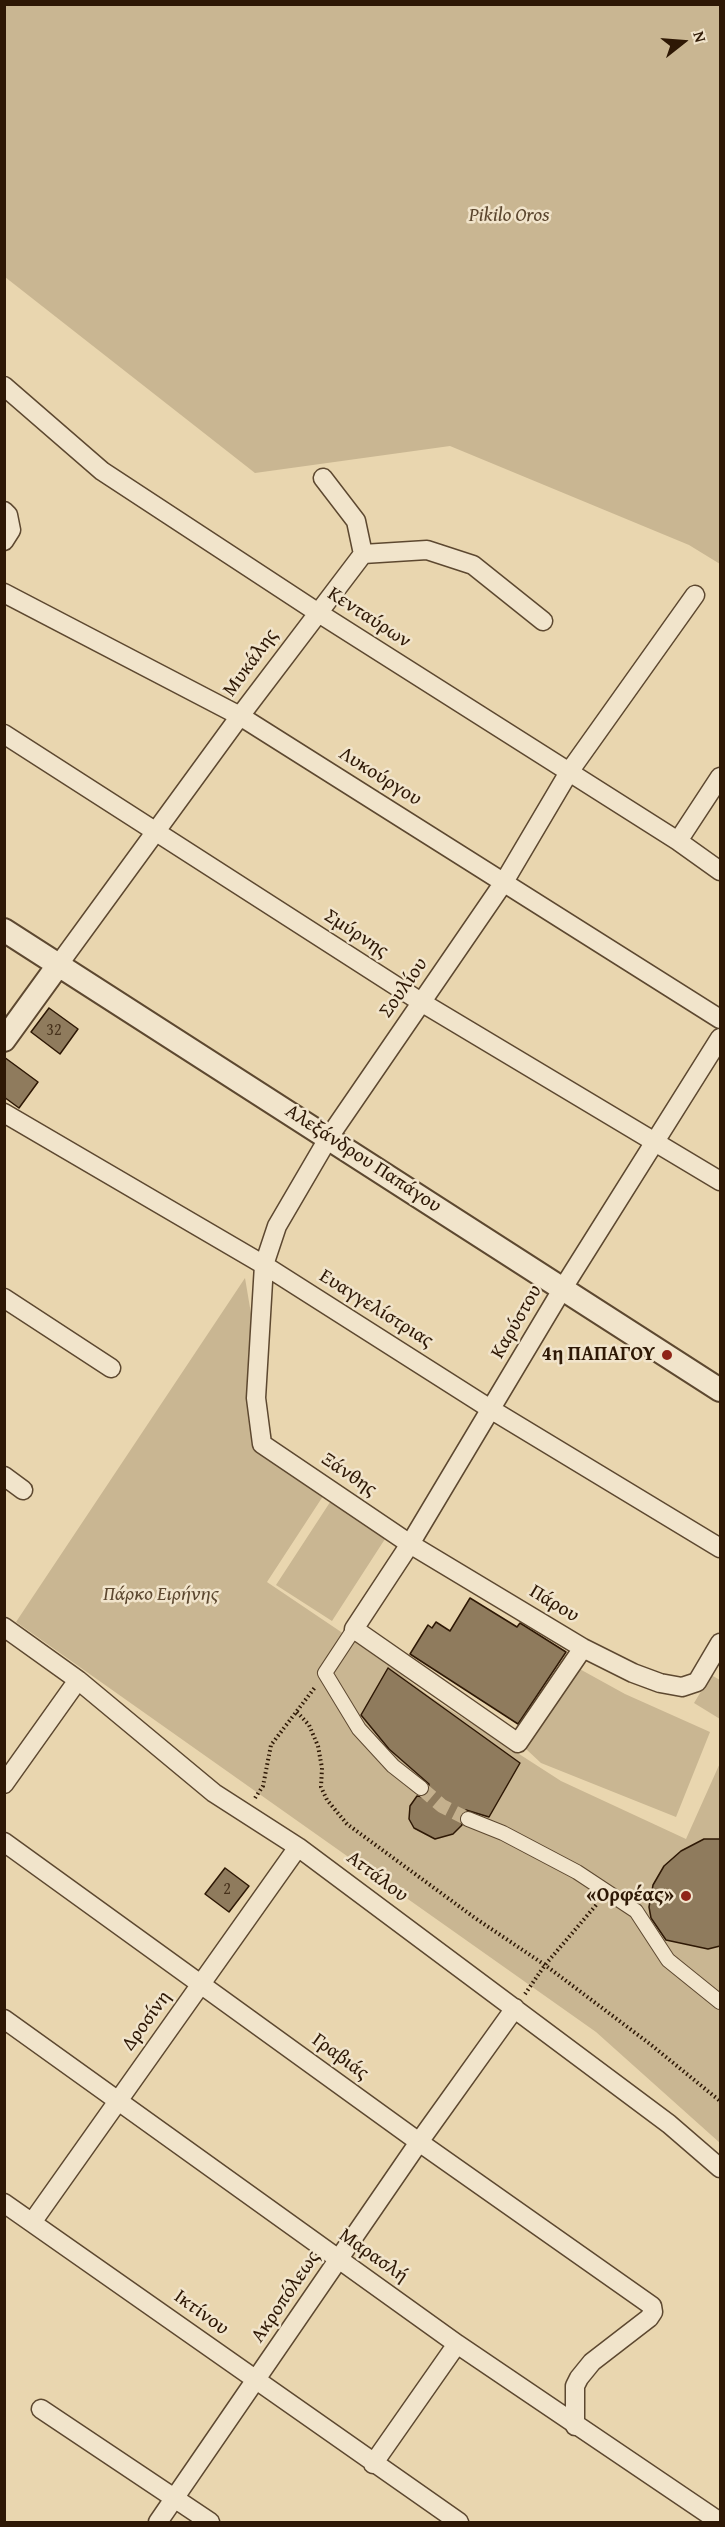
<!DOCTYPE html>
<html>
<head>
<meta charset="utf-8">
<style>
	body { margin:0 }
	#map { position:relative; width:725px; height:2527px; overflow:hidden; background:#e9d6af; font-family:"Gentium Book Plus",serif }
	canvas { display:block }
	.frame { position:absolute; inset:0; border:6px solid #2e1805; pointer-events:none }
	.north { position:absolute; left:653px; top:12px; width:60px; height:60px; -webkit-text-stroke:4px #f1e4cb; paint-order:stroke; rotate:73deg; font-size:16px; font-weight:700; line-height:24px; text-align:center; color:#2e1805 }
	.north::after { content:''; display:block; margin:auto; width:21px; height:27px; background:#2e1805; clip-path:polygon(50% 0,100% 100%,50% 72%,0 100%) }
</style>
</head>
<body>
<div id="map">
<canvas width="725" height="2527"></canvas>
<div class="frame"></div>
<div class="north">N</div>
</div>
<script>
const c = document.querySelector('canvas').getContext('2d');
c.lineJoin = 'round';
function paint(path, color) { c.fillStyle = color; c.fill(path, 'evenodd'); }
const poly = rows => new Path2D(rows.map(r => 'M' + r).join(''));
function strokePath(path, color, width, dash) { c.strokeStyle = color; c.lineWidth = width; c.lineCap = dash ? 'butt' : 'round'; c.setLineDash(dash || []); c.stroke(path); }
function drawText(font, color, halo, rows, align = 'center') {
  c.font = font + ' "Gentium Book Plus",serif'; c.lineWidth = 5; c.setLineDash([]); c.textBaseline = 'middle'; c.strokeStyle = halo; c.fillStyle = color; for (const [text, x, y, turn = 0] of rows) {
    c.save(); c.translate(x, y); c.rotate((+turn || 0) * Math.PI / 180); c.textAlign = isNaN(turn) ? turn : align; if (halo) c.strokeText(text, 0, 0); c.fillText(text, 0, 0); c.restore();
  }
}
const green = poly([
	[4,5,720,5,720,564,689,545,450,446,255,473,5,277],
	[245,1278,274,1450,329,1487,267,1582,350,1638,351,1636,429,1696,561,1781,686,1839,720,1763,720,2143,596,2032,16,1622],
	[336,1493,394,1525,332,1621,276,1585],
	[576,1667,625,1694,710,1732,676,1817,541,1763,526,1749],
	[711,1675,720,1680,720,1719,694,1703]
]);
const building = poly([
	[49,1008,78,1029,60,1054,31,1032,49,1008],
	[4,1057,38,1082,19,1108,4,1097,4,1057],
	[470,1598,517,1627,520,1623,566,1652,518,1724,410,1654,428,1625,432,1628,436,1622,450,1631,470,1598],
	[388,1668,520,1763,489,1817,466,1810,459,1816,462,1825,453,1834,435,1839,414,1828,409,1819,410,1806,417,1796,424,1797,428,1794,429,1784,389,1749,361,1715,388,1668],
	[704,1839,720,1839,720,1946,708,1949,666,1940,651,1918,649,1907,653,1885,664,1866,681,1851,704,1839],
	[225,1868,249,1886,229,1912,205,1894,225,1868]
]);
const pedestrianTunnel = poly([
	[421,1788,442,1806,468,1819]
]);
const path = poly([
	[297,1712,309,1725,318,1746,322,1768,321,1787,327,1800,347,1824,475,1918,545,1965,650,2044,720,2101],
	[255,1798,263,1786,271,1745,316,1686],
	[525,1994,545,1965,597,1904]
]);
const pedestrian = poly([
	[354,1629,325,1673,359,1729,393,1766,421,1788],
	[468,1819,503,1833,577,1872,636,1911,668,1960,720,2002]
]);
const minor = poly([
	[4,386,102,471,317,612,678,841,720,871],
	[323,478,356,521,363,554],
	[4,511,8,515,11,530,4,541],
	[4,593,240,716,720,1019],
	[695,595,569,772,504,882,329,1137,277,1226,264,1265,256,1398,262,1444,410,1544,583,1648,633,1673,660,1683,682,1687,697,1682,720,1643],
	[4,734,421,1002,720,1181],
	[678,841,720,777],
	[59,964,240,716,363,554,427,550,473,565,543,621],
	[4,1113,264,1265,492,1410,720,1548],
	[4,1298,111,1368],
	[4,1476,23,1490],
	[4,1627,78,1680,214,1793,298,1847,669,2124,720,2168],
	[583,1648,518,1743,354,1629,410,1544,563,1288,720,1038],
	[4,1784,78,1680],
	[4,1842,419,2142,652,2306,653,2312,649,2318,592,2362,579,2378,575,2386,575,2426],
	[4,2019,457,2344,720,2522],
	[4,2203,459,2522],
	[33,2221,298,1847],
	[41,2409,210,2522],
	[373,2464,457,2344],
	[158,2522,419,2142,515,2008]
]);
const tertiary = poly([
	[4,930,720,1390],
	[4,1040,59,964]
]);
const markers = [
	[667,1355,6,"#8f2418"],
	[686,1896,6,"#8f2418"]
];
const numberNames = [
	["32",54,1031],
	["2",227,1890]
];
const parkNames = [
	["Pikilo Oros",509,216],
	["Πάρκο Ειρήνης",161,1595]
];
const streetNames = [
	["Κενταύρων",369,618,33],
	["Μυκάλης",251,663,-54],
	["Λυκούργου",380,777,32],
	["Σμύρνης",356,934,33],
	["Σουλίου",404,988,-55],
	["Αλεξάνδρου Παπάγου",363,1159,33],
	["Ευαγγελίστριας",376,1309,32],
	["Καρύστου",517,1322,-60],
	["Ξάνθης",349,1475,34],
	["Πάρου",554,1604,31],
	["Αττάλου",377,1877,37],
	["Δροσίνη",147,2021,-54],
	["Γραβιάς",340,2057,36],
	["Μαρασλή",373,2256,35],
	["Ακροπόλεως",286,2297,-56],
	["Ικτίνου",201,2313,36]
];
const poiNames = [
	["4η ΠΑΠΑΓΟΥ",655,1355],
	["«Ορφέας»",674,1896]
];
paint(green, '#c9b692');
paint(building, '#8f7b5d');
strokePath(building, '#2e1805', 1.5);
strokePath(pedestrianTunnel, '#c4b08d', 14, [14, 7]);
strokePath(pedestrian, '#5d4830', 16);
strokePath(minor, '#5d4830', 21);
strokePath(tertiary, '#5d4830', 26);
strokePath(path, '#2e1805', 4, [1.5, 3]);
strokePath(pedestrian, '#f1e4cb', 14);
strokePath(minor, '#f1e4cb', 18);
strokePath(tertiary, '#f1e4cb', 22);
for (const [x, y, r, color] of markers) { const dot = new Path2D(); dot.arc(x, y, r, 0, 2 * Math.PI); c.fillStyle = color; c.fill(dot); strokePath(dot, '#f1e4cb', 2); }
drawText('16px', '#46311b', null, numberNames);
drawText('italic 20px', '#5c472f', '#f1e4cb', parkNames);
drawText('20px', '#2e1805', '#f1e4cb', streetNames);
drawText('bold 20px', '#2e1805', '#f1e4cb', poiNames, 'right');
</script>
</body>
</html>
